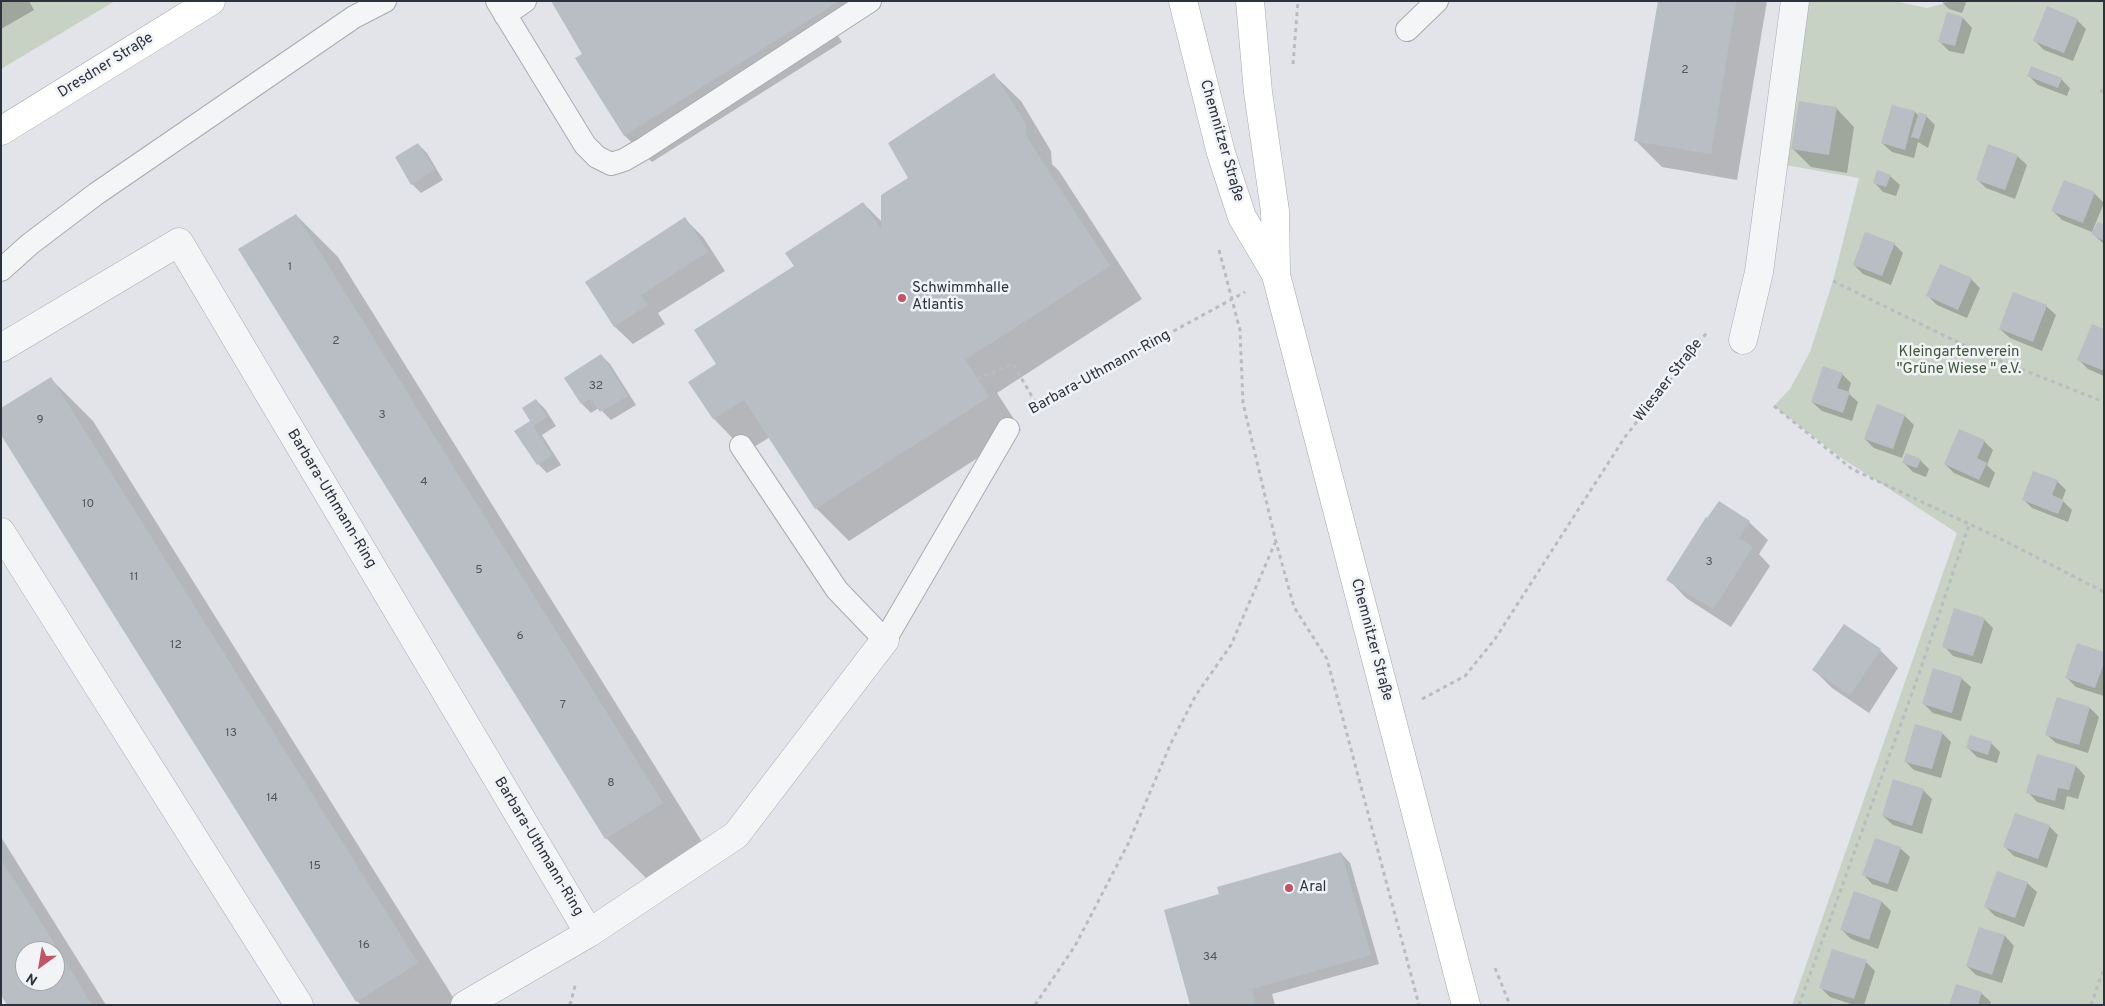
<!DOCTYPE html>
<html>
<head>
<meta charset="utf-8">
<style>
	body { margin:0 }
	#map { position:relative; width:2105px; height:1006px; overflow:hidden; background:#e2e4e9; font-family:Overpass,sans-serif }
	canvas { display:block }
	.frame { position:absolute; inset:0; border:2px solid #2c333e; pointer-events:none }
	.north { position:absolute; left:15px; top:941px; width:50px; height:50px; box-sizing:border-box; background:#f1f3f6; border:1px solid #a2a6ac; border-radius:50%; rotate:212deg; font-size:14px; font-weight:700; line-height:20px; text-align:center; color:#2c333e }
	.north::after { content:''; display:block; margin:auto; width:18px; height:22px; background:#bf5567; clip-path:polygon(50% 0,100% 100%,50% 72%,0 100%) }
</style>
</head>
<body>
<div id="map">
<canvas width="2105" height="1006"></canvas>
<div class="frame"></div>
<div class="north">N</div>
</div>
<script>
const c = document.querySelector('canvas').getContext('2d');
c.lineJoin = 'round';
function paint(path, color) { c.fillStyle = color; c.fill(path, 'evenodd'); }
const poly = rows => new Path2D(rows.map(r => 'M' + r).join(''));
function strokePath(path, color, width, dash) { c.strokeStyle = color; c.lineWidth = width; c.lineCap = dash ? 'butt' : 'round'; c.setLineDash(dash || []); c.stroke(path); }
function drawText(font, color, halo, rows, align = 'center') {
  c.font = font + ' Overpass,sans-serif'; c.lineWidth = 5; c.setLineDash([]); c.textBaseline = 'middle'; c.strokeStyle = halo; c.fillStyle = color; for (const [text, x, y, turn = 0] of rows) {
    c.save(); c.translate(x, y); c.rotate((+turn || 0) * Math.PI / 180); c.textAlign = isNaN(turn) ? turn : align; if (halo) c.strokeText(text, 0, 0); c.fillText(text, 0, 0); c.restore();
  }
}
const green = poly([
	[1,1,115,1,1,69],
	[1807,1,1894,1,1927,8,1953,1,2104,1,2104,1005,1792,1005,1957,533,1840,457,1774,406,1790,389,1810,352,1833,281,1859,178,1774,163]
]);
const shadow = poly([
	[1,1,29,1,34,10,1,29],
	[552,1,853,1,829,22,842,42,652,162,625,136,577,59,584,54],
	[1659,1,1767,1,1737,180,1662,167,1635,140],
	[1941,1,1964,1,1966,3,1962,13,1949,9],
	[1948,14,1963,18,1972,28,1964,54,1949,51,1939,41],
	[2077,20,2086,29,2073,61,2044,50,2035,41],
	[994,75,1021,101,1051,151,1052,164,1059,171,1142,299,997,393,1021,430,849,541,816,508,770,437,746,452,714,419,718,365,795,267,863,203,882,222,910,179],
	[2029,76,2061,79,2070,88,2067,96,2038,85],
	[1892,106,1915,112,1919,116,1926,116,1935,125,1928,148,1918,142,1914,158,1892,152,1882,143],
	[1836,108,1854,127,1847,173,1811,167,1793,149],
	[418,144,427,153,443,180,421,193,412,184],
	[2017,156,2027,165,2015,199,1986,188,1977,179],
	[1890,176,1900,185,1896,196,1883,192,1874,182],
	[2065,182,2095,194,2104,203,2092,232,2062,220,2053,211],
	[296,215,338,257,704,845,648,880,606,838],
	[685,219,703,237,725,271,658,313,665,324,633,344,614,326],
	[2104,227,2104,244,2093,234],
	[1894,244,1903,253,1891,285,1863,274,1854,265],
	[1971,279,1980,288,1967,318,1937,305,1928,296],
	[2046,306,2056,315,2042,351,2010,338,2000,329],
	[2104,330,2104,376,2088,369,2079,360],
	[601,355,610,364,636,405,611,420,599,408,591,413,582,404],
	[1842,374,1851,383,1848,393,1858,402,1852,421,1822,411,1812,402],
	[51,379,93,421,458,1005,361,1005,357,1001],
	[536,400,545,409,556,426,542,435,561,465,547,473,538,464,531,421],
	[1877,406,1905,416,1914,425,1902,458,1874,448,1865,439],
	[1984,441,1993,450,1987,465,1995,473,1989,488,1954,473,1945,464],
	[1920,460,1929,469,1926,477,1913,472,1904,463],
	[2057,481,2066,490,2062,500,2072,510,2068,522,2032,508,2023,499],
	[1719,502,1749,522,1768,540,1759,554,1770,566,1731,627,1686,598,1668,579],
	[1984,619,1993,628,1982,664,1953,656,1944,646],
	[1880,650,1898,668,1869,713,1832,688,1814,670],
	[2104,654,2104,696,2076,687,2067,678],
	[1961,678,1971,687,1961,721,1933,713,1924,704],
	[2090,708,2099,717,2088,753,2056,743,2046,734],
	[1942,733,1951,742,1941,778,1914,770,1905,761],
	[1991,743,2000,752,1997,763,1977,757,1968,748],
	[2038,756,2076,766,2085,776,2078,799,2067,796,2064,810,2037,802,2028,792],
	[1923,790,1932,799,1922,834,1893,825,1883,816],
	[2049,826,2058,835,2047,868,2014,856,2005,847],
	[1,837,106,1005,8,1005,1,993],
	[25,951,55,951,55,981,25,981],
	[1900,848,1910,857,1897,892,1872,884,1863,874],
	[1341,853,1350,863,1379,964,1272,994,1275,1005,1191,1005,1222,895],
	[2027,883,2037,892,2024,927,1995,916,1985,906],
	[1855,893,1882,902,1891,911,1878,949,1851,939,1842,930],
	[1979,928,2005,936,2014,946,2002,983,1976,975,1967,966],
	[1866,962,1875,971,1864,1005,1854,1005,1830,997,1821,988],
	[1981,993,1991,1002,1990,1005,1951,1005]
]);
const building = poly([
	[551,1,839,1,624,136,575,58,582,54],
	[1658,1,1736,1,1711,154,1634,141],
	[2047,6,2078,19,2064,53,2033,41],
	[1947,12,1963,17,1955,46,1938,42],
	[2031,66,2062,78,2058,88,2027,76],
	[994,73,1026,124,1026,136,1110,266,965,360,989,397,815,509,744,400,713,419,688,382,716,364,694,330,794,266,785,253,863,202,881,229,881,195,908,178,888,143],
	[1799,101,1837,107,1829,155,1791,149],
	[1892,105,1915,111,1905,150,1881,143],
	[1919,112,1927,115,1919,139,1911,137],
	[418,143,435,170,411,185,395,157],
	[1988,144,2018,155,2005,190,1976,180],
	[1877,170,1891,175,1886,187,1873,183],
	[2064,180,2095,192,2083,223,2051,211],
	[296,214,663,803,605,839,238,249],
	[685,217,708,252,641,295,648,305,614,327,585,282],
	[2098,222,2104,225,2104,241,2091,234],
	[1865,232,1895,243,1882,276,1853,265],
	[1940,264,1972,278,1958,310,1926,296],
	[2013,292,2047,305,2033,342,1999,329],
	[2092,324,2104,329,2104,371,2077,360],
	[601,354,628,396,600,412,591,399,581,404,564,378],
	[1823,366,1843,373,1837,388,1850,392,1843,413,1811,402],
	[51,377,418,963,356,1002,1,435,1,408],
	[536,399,547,417,533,426,552,455,537,465,514,431,530,421,522,408],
	[1877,404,1905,415,1893,449,1864,439],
	[1959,429,1985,440,1977,458,1987,463,1979,480,1944,464],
	[1906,453,1921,459,1917,468,1902,463],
	[2033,471,2058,480,2052,495,2064,500,2058,514,2022,500],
	[1719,501,1750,521,1739,538,1753,547,1713,609,1666,580,1706,517,1707,518],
	[1954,608,1985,618,1973,656,1942,647],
	[1844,624,1881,649,1850,695,1812,670],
	[2077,643,2104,652,2104,663,2095,688,2065,678],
	[1933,668,1962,677,1952,713,1922,704],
	[2057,697,2090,707,2079,745,2045,735],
	[1915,724,1943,732,1932,769,1904,762],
	[1970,735,1992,742,1988,755,1966,748],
	[2037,754,2076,765,2069,790,2058,788,2055,801,2026,793],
	[1893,779,1924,789,1912,826,1882,816],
	[2015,813,2050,825,2038,859,2003,847],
	[1875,838,1901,847,1888,884,1862,875],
	[1341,852,1371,955,1252,989,1256,1005,1190,1005,1164,910,1219,894,1217,887],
	[1,860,28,901,92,1005,7,1005,1,995],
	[25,951,55,951,55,981,25,981],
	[1997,871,2028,882,2015,918,1984,907],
	[1854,891,1882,901,1869,940,1840,930],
	[1979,927,2005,935,1992,975,1966,966],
	[1832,949,1867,960,1854,999,1819,988],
	[1956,984,1982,992,1978,1005,1949,1005]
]);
const path = poly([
	[1293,64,1298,1],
	[2100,90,2104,92],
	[1219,250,1240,330,1243,403,1276,542,1294,607,1327,659,1419,1005],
	[1833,281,1978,352,2104,402],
	[977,379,1013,364,1037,405],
	[1774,406,1852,469,1999,538,2104,592],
	[1033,408,1245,292],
	[1422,699,1465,676,1495,639,1625,437,1708,331],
	[1495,968,1510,1005],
	[570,1005,576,982],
	[1035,1005,1075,946,1128,844,1171,743,1196,695,1231,645,1275,543],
	[1799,1005,1920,671,1969,525],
	[2091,1005,2104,968]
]);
const lane = poly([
	[497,1,585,145,597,157,611,164,624,160,643,149,870,1],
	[505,15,525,1],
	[1407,30,1437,1],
	[1,270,30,244,96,194,354,17,385,1],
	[741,446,837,590,885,640,1008,429]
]);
const street = poly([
	[1743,340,1759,272,1795,1],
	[1,348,179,242,589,933],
	[1,532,299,1005],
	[465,1005,589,933,736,835,885,640]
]);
const primary = poly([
	[1183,1,1221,153,1242,217,1275,273],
	[1250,1,1258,92,1275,211,1276,275,1466,1005],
	[1,131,211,1]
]);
const markers = [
	[902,298,5,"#bf5567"],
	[1289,888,5,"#bf5567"]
];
const numberNames = [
	["2",1685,71],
	["1",290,268],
	["2",336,342],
	["32",596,387],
	["3",382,416],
	["9",40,421],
	["4",424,483],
	["10",88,505],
	["3",1709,563],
	["5",479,571],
	["11",134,578],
	["6",520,637],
	["12",176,646],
	["7",563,706],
	["13",231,734],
	["8",611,784],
	["14",272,799],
	["15",315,867],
	["16",364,946],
	["34",1210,958]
];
const streetNames = [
	["Dresdner Straße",106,66,-32],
	["Chemnitzer Straße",1221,141,74],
	["Barbara-Uthmann-Ring",1100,373,-29],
	["Wiesaer Straße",1669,381,-52],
	["Barbara-Uthmann-Ring",331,499,59],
	["Chemnitzer Straße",1371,640,75],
	["Barbara-Uthmann-Ring",538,847,59]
];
const poiNames = [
	["Schwimmhalle",912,289],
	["Atlantis",912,306],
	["Aral",1299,888]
];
const parkNames = [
	["Kleingartenverein",1959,353],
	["\"Grüne Wiese \" e.V.",1959,370]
];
paint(green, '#c7d1c4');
paint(shadow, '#0003');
paint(building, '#b9bec5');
strokePath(lane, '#a8abb2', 24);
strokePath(street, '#a8abb2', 29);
strokePath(primary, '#a2a9b3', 29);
strokePath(path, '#b8bbc0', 3, [4, 4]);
strokePath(lane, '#f4f5f7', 22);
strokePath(street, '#f4f5f7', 28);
strokePath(primary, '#fff', 28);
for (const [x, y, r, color] of markers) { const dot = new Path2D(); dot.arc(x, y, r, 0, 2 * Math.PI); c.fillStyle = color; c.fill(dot); strokePath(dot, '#f1f3f6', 2); }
drawText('12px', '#4f5660', null, numberNames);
drawText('15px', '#2c333e', '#f1f3f6', streetNames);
drawText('15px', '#2c333e', '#f1f3f6', poiNames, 'left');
drawText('15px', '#41593b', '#f1f3f6', parkNames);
</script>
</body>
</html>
